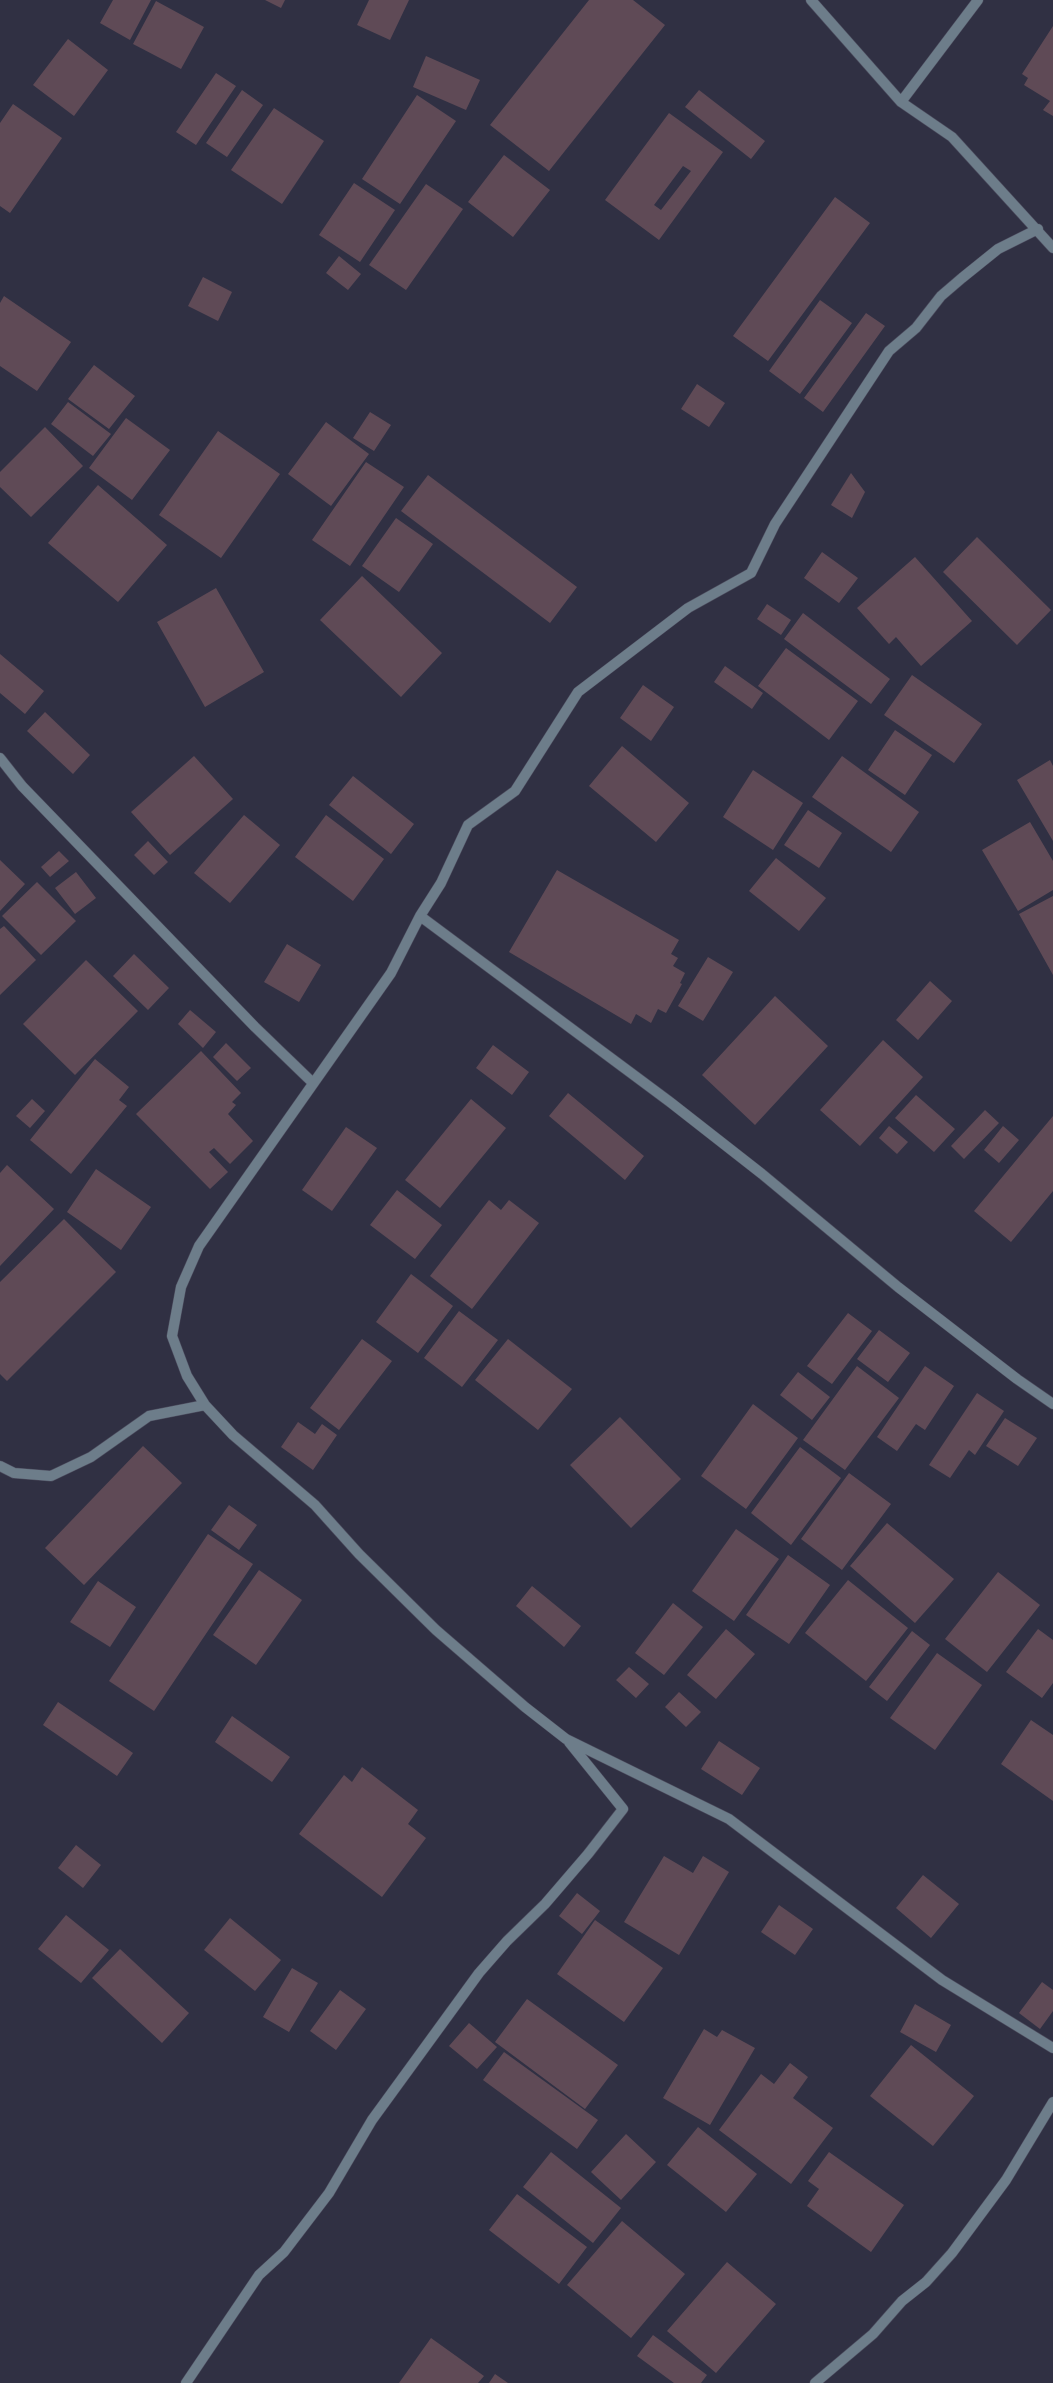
<!DOCTYPE html>
<html>
<head>
<meta charset="utf-8">
<style>
	body { margin:0 }
	canvas { display:block; background:#303043 }
</style>
</head>
<body>
<canvas width="1053" height="2383"></canvas>
<script>
const c = document.querySelector('canvas').getContext('2d');
c.lineJoin = 'round';
function paint(path, color) { c.fillStyle = color; c.fill(path, 'evenodd'); }
const poly = rows => new Path2D(rows.map(r => 'M' + r).join(''));
function strokePath(path, color, width, dash) { c.strokeStyle = color; c.lineWidth = width; c.lineCap = dash ? 'butt' : 'round'; c.setLineDash(dash || []); c.stroke(path); }
const building = poly([
	[113,0,151,0,130,40,100,23],
	[265,0,285,0,281,8],
	[369,0,409,0,390,40,357,25],
	[589,0,633,0,665,25,549,171,490,125],
	[156,1,204,27,181,69,133,44],
	[1053,26,1053,116,1043,110,1050,101,1024,85,1028,78,1022,74],
	[68,39,108,70,74,116,33,85],
	[426,56,480,80,466,110,413,87],
	[216,73,236,86,196,145,176,132],
	[242,90,263,105,227,157,206,143],
	[699,90,765,141,751,159,685,107],
	[417,95,456,121,400,204,362,179],
	[13,104,62,138,10,213,0,206,0,123],
	[274,108,324,141,282,204,231,170],
	[669,113,723,152,659,240,605,200],
	[683,166,691,171,661,210,654,205],
	[504,155,550,190,513,237,468,202],
	[354,183,395,210,360,262,319,235],
	[426,184,463,209,406,290,369,265],
	[835,197,870,223,768,361,733,336],
	[339,256,361,274,348,290,326,273],
	[203,277,232,292,218,321,188,306],
	[4,296,71,342,37,391,0,366,0,303],
	[820,300,852,323,800,394,769,371],
	[866,313,885,326,823,412,804,398],
	[94,365,135,396,109,429,68,399],
	[697,384,725,403,709,427,681,409],
	[68,402,111,434,93,456,51,424],
	[370,412,391,425,374,451,353,438],
	[126,418,170,450,132,500,89,468],
	[326,422,369,454,331,506,288,474],
	[45,427,83,466,31,517,0,487,0,472],
	[218,431,280,474,221,558,159,515],
	[366,462,404,487,350,566,312,540],
	[851,473,865,492,852,518,831,505],
	[428,475,577,587,550,623,401,511],
	[98,485,167,545,118,602,48,543],
	[396,518,433,544,399,592,362,566],
	[977,537,1051,610,1017,645,943,572],
	[822,552,858,578,839,603,804,578],
	[915,557,972,621,921,666,896,637,889,644,857,608],
	[362,576,442,653,401,697,320,620],
	[216,588,264,672,205,707,157,622],
	[767,604,791,620,781,635,757,619],
	[803,613,890,679,871,704,784,639],
	[786,648,858,701,829,740,758,686],
	[0,654,44,691,25,714,0,693],
	[725,666,763,693,752,709,714,682],
	[912,675,982,724,954,763,884,715],
	[643,685,674,707,651,741,620,718],
	[45,712,90,755,73,774,27,731],
	[895,730,932,755,905,795,868,770],
	[622,746,689,803,656,842,589,786],
	[194,756,233,799,170,855,131,812],
	[842,756,919,812,891,852,812,797],
	[1050,760,1053,766,1053,841,1017,780],
	[753,770,803,803,773,850,723,817],
	[353,776,414,824,391,854,329,805],
	[808,810,842,833,819,868,784,845],
	[244,815,280,845,230,903,194,873],
	[326,815,384,859,353,901,295,857],
	[1030,822,1053,861,1053,890,1018,911,982,850],
	[148,841,168,862,154,875,134,855],
	[59,851,69,861,50,877,41,867],
	[776,858,826,898,799,931,749,891],
	[0,860,25,884,0,911],
	[557,870,679,940,671,954,678,958,673,966,685,973,680,983,682,984,666,1013,658,1009,651,1023,636,1014,631,1024,509,952],
	[76,872,96,898,75,914,55,888],
	[37,882,76,921,41,955,2,916],
	[1053,896,1053,975,1019,914],
	[4,926,36,960,0,995,0,929],
	[287,944,321,965,299,1002,264,982],
	[134,954,169,988,148,1010,113,976],
	[708,957,733,972,703,1021,678,1006],
	[86,960,138,1011,75,1075,23,1024],
	[930,981,952,1001,918,1040,896,1020],
	[775,996,828,1046,755,1125,702,1075],
	[190,1010,216,1032,203,1048,178,1024],
	[883,1040,923,1077,860,1146,820,1110],
	[226,1043,251,1068,237,1081,213,1057],
	[493,1045,529,1072,512,1095,476,1068],
	[201,1051,241,1093,232,1102,236,1105,228,1114,253,1141,230,1164,214,1148,209,1152,228,1172,210,1189,136,1114],
	[95,1059,129,1087,119,1100,127,1106,71,1174,30,1140],
	[568,1093,644,1156,625,1180,549,1116],
	[916,1095,955,1129,934,1152,895,1118],
	[32,1099,45,1111,30,1128,16,1116],
	[471,1099,506,1128,440,1208,405,1180],
	[985,1110,999,1123,964,1159,951,1146],
	[1053,1116,1053,1191,1011,1242,974,1211],
	[889,1126,908,1142,897,1154,879,1138],
	[1003,1126,1019,1140,999,1163,984,1150],
	[346,1127,377,1148,332,1211,302,1190],
	[7,1165,54,1209,0,1266,0,1173],
	[96,1169,151,1207,121,1250,67,1212],
	[397,1190,442,1225,415,1259,370,1225],
	[489,1200,501,1210,509,1200,539,1223,472,1309,430,1276],
	[64,1219,116,1272,7,1381,0,1374,0,1282],
	[411,1274,453,1306,418,1353,376,1322],
	[459,1311,498,1340,462,1387,424,1358],
	[848,1313,872,1331,832,1384,807,1366],
	[879,1330,910,1353,888,1382,857,1359],
	[362,1339,392,1361,339,1430,310,1408],
	[508,1339,572,1389,538,1430,475,1380],
	[857,1366,899,1398,845,1470,803,1440],
	[925,1366,954,1386,925,1430,916,1424,897,1451,877,1437],
	[798,1372,830,1397,812,1420,780,1395],
	[977,1393,1004,1411,975,1455,969,1450,950,1478,929,1465],
	[753,1404,798,1438,746,1509,701,1476],
	[620,1417,681,1479,631,1528,570,1465],
	[1005,1418,1037,1438,1018,1466,986,1446],
	[298,1422,315,1434,322,1424,337,1435,313,1470,281,1447],
	[143,1446,182,1483,84,1585,45,1548],
	[800,1447,841,1478,791,1545,751,1513],
	[849,1473,891,1504,842,1570,801,1539],
	[229,1505,257,1525,239,1550,211,1530],
	[887,1523,954,1579,915,1623,850,1566],
	[736,1529,779,1559,734,1621,692,1591],
	[208,1534,253,1564,154,1711,109,1681],
	[788,1555,830,1585,789,1644,746,1615],
	[259,1570,302,1600,256,1665,213,1635],
	[998,1572,1040,1605,987,1672,945,1639],
	[848,1580,908,1628,866,1681,805,1633],
	[98,1581,136,1607,110,1647,70,1622],
	[532,1586,581,1626,564,1647,516,1606],
	[673,1603,703,1627,664,1675,635,1653],
	[726,1629,755,1654,716,1699,687,1675],
	[1038,1629,1053,1640,1053,1683,1042,1698,1006,1672],
	[912,1631,930,1645,887,1701,869,1687],
	[937,1653,982,1685,935,1750,890,1718],
	[629,1667,649,1684,636,1698,616,1680],
	[679,1692,701,1712,686,1727,665,1707],
	[58,1702,133,1753,117,1776,43,1725],
	[232,1716,290,1757,272,1782,215,1742],
	[1031,1720,1053,1735,1053,1801,1001,1764],
	[719,1741,760,1768,742,1795,701,1769],
	[362,1767,418,1810,408,1824,426,1838,382,1897,299,1834,344,1775,352,1782],
	[76,1845,101,1865,83,1888,58,1868],
	[664,1856,693,1873,703,1856,729,1872,679,1955,624,1922],
	[923,1875,959,1904,931,1938,896,1908],
	[577,1893,600,1911,582,1934,559,1916],
	[779,1905,813,1929,795,1955,761,1932],
	[66,1915,109,1950,81,1983,38,1949],
	[230,1918,281,1960,255,1991,204,1950],
	[595,1920,663,1968,624,2022,557,1974],
	[120,1949,189,2013,162,2043,92,1978],
	[292,1968,318,1983,289,2032,263,2017],
	[1042,1982,1053,1990,1053,2011,1040,2029,1019,2013],
	[340,1990,366,2009,336,2050,310,2031],
	[527,1999,618,2065,585,2109,495,2042],
	[915,2004,951,2025,936,2052,900,2032],
	[469,2023,497,2047,477,2069,449,2046],
	[704,2029,717,2037,722,2030,755,2048,710,2125,663,2098],
	[911,2045,974,2096,933,2146,870,2096],
	[504,2052,598,2120,577,2149,483,2080],
	[790,2063,808,2077,793,2098,833,2128,791,2184,719,2130,761,2074,774,2084],
	[698,2127,757,2174,726,2212,667,2165],
	[626,2134,656,2162,621,2200,591,2172],
	[551,2152,621,2208,593,2243,523,2187],
	[829,2152,904,2205,871,2252,807,2206,819,2189,808,2181],
	[517,2194,587,2247,559,2284,489,2230],
	[622,2221,685,2274,631,2338,567,2285],
	[727,2262,776,2304,716,2373,667,2331],
	[653,2335,707,2375,701,2383,674,2383,637,2356],
	[431,2338,484,2376,478,2383,399,2383],
	[495,2374,508,2383,489,2383]
]);
const minor = poly([
	[811,0,901,102,952,137,1053,248],
	[901,102,978,0],
	[1038,229,998,249,962,278,941,296,916,328,889,351,775,524,751,573,688,608,578,692,515,791,468,825,441,883,420,916,391,973,199,1246,181,1287,172,1336,187,1376,205,1405,233,1435,315,1505,359,1554,436,1630,525,1707,566,1739,729,1819,942,1980,1053,2048],
	[0,758,22,786,255,1027,313,1083],
	[420,916,670,1102,762,1174,898,1287,1017,1379,1053,1404],
	[0,1466,14,1473,51,1476,91,1457,149,1416,205,1405],
	[186,2383,259,2275,284,2252,329,2193,372,2120,479,1973,507,1941,545,1904,588,1854,623,1809,569,1742],
	[815,2383,873,2334,902,2301,926,2282,952,2253,1006,2180,1053,2102]
]);
paint(building, '#5f4a56');
strokePath(minor, '#4d4d5f', 11);
strokePath(minor, '#6d7d8a', 10);
</script>
</body>
</html>
